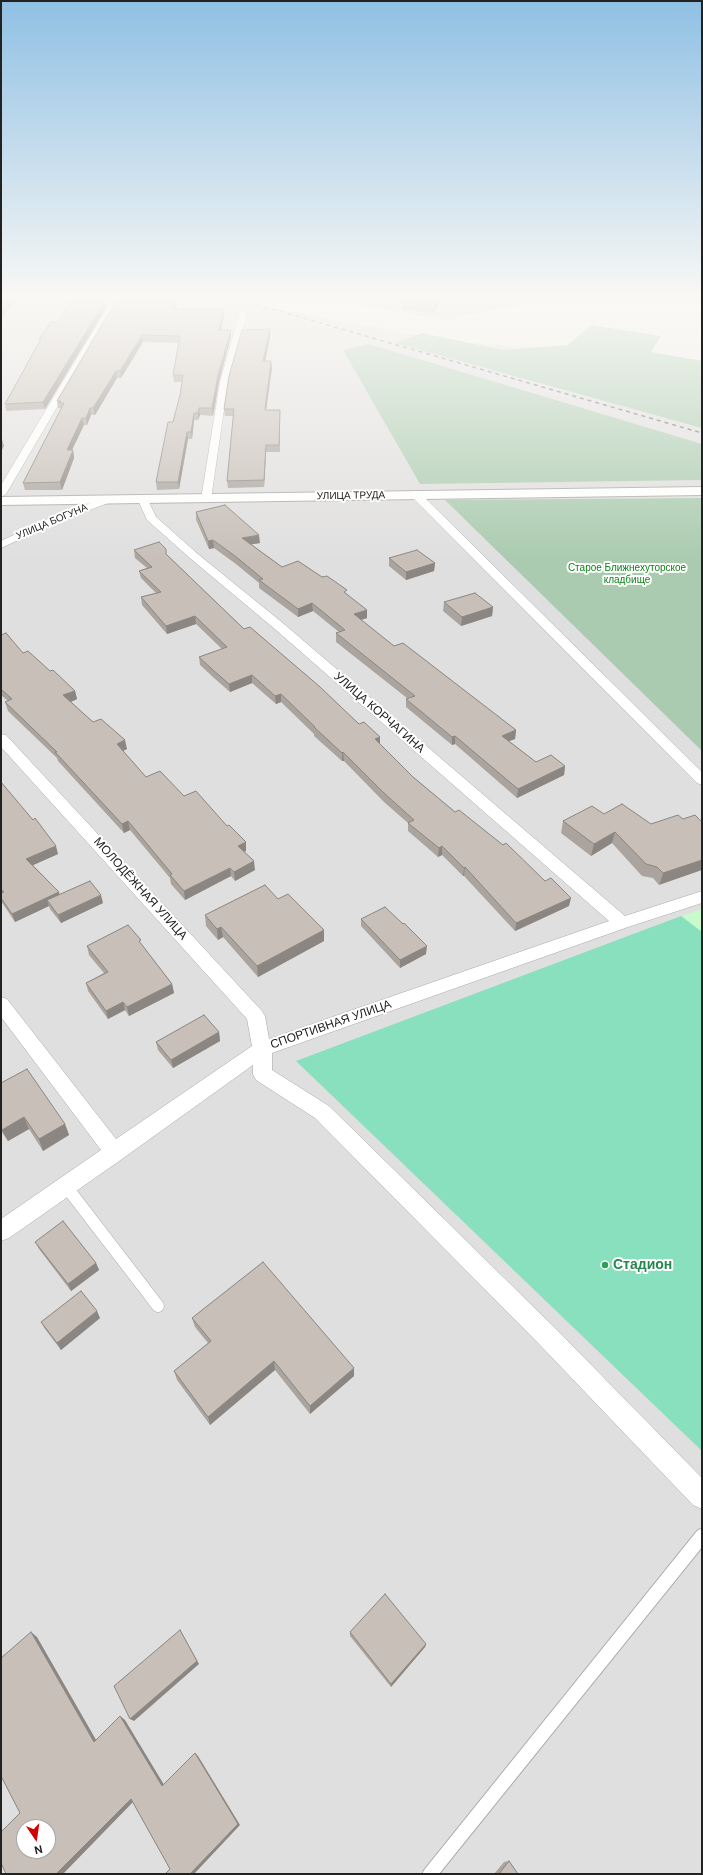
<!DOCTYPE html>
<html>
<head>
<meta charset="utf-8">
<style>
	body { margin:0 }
	#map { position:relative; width:703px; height:1875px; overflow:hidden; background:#f2efe9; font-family:"DM Sans",sans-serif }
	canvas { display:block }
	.frame { position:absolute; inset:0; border:2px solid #222; pointer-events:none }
	.north { position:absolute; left:16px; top:1819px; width:40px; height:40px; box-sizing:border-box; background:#fff; border:1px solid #a7a7a7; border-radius:50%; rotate:167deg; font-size:11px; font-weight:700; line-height:16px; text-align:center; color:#222 }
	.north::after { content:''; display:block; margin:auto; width:14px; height:18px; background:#d40000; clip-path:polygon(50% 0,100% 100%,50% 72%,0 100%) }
</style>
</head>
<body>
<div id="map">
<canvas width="703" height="1875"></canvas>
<div class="frame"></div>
<div class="north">N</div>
</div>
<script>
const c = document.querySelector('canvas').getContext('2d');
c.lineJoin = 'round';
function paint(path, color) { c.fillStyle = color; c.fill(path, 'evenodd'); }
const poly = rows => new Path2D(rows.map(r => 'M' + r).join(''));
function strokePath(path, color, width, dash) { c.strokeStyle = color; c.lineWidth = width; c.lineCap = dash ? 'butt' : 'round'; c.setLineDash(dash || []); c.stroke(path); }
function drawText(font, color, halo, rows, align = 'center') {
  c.font = font + ' "DM Sans",sans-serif'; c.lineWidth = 4; c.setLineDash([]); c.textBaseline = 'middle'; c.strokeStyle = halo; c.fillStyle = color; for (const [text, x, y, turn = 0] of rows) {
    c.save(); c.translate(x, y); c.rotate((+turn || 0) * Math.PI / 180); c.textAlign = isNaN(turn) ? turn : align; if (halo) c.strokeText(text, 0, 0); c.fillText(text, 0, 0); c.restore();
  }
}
const residential = poly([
	[1,298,221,298,447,341,702,360,702,1874,1,1874],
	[24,1827,48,1827,48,1851,24,1851]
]);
const industrial = poly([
	[323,298,550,298,444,320]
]);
const cemetery = poly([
	[592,325,661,336,651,352,702,361,702,428,395,343,422,333,503,350,567,345],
	[369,344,702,444,702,480,420,484,343,350],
	[702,498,702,751,445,500]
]);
const park = poly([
	[702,909,702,932,681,916]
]);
const pitch = poly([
	[681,916,702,932,702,1451,296,1061]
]);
const serviceFar1 = poly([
	[65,1185,158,1306]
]);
const service = poly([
	[430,1874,702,1536]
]);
const minor = poly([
	[113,298,121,298,6,494,1,497,1,485,113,298],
	[240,311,246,311,247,313,228,382,211,499,206,502,201,499,220,382,240,311],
	[415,491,419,492,702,772,702,785,697,783,411,496,410,494,411,492,415,491],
	[143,497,148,500,156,517,199,555,284,624,625,916,702,891,702,903,628,927,272,1053,272,1070,329,1106,557,1330,702,1478,702,1509,693,1505,541,1346,315,1118,256,1080,253,1074,253,1065,122,1159,9,1238,1,1241,1,1219,101,1150,1,1017,1,997,7,999,116,1139,252,1046,247,1019,1,747,1,734,6,735,262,1011,265,1016,269,1039,609,921,276,630,191,559,147,520,138,500,143,497],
	[104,498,109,501,108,503,53,524,1,548,1,541,45,520,104,498]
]);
const tertiary = poly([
	[702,487,702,495,1,505,1,497,702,487]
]);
const rail = poly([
	[234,298,702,433]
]);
const wall = poly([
	[405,298,444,298,433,313,402,309,403,301],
	[176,301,177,308,176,309,224,316,221,330,231,330,231,336,219,382,213,416,200,415,198,420,194,420,192,439,188,439,179,489,157,490,156,482,180,395,182,382,174,382,173,375,179,343,143,342,121,378,117,378,95,415,91,415,87,425,84,425,72,450,73,450,74,458,62,490,25,490,23,483,61,409,60,408,58,408,57,401],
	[106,308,45,409,6,411,5,404,39,342,39,339,58,322],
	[270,336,265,361,271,361,272,368,266,410,280,410,280,452,266,452,264,487,228,488,227,481,233,416,225,416,224,409],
	[196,512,260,543,251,544,282,567,322,577,347,594,367,618,361,620,394,646,516,730,515,739,509,741,536,762,565,766,564,775,517,798,455,744,452,745,406,707,406,699,407,698,336,642,336,633,339,632,313,611,298,617,259,588,259,583,236,564,214,548,209,549,196,520],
	[134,550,167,555,244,629,359,724,380,737,380,744,413,777,569,906,515,931,464,876,463,876,442,855,438,857,408,831,408,823,384,802,344,761,342,761,314,736,314,734,281,702,276,704,252,683,230,692,214,678,200,665,199,657,222,649,196,624,167,634,142,605,141,597,156,593,141,578,139,571,147,568,135,558],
	[389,558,435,563,434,571,406,580,389,566],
	[444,602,493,607,492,616,461,626,443,611],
	[1,635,23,653,50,671,75,691,77,699,71,702,93,722,127,749,123,751,146,777,184,796,246,851,244,852,255,870,235,881,231,876,185,900,171,884,170,878,130,830,124,833,58,761,57,758,8,711,5,702,8,701,1,695],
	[1,782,58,854,33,865,59,892,59,895,103,903,61,923,50,909,49,906,15,922,1,901],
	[604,814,651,824,683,819,659,885,653,878,642,876,612,843,591,856,561,833,563,821],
	[278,899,324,941,258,977,223,937,218,940,206,926,205,915],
	[361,919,426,954,400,968,361,926],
	[142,945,172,984,174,993,129,1016,125,1010,108,1019,88,991,86,983,104,973,89,955,87,946],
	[219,1032,220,1041,173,1068,158,1050,156,1042],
	[1,1083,65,1124,69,1135,43,1151,29,1129,8,1141,1,1131],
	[35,1242,96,1263,99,1270,71,1291,39,1249],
	[100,1318,61,1350,45,1329,41,1322],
	[192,1318,354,1376,310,1414,275,1370,210,1425,177,1380,174,1371,208,1343,195,1327],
	[350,1632,426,1644,425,1647,391,1687,350,1636],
	[509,1861,518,1874,494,1874,504,1862]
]);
const shadedWall = poly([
	[12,298,18,298,1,318,1,310],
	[438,298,444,298,433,313,434,304],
	[105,301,106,308,45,409,43,402],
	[176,301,177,308,172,316,171,309],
	[224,309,224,316,220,336,219,330],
	[270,329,270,336,264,368,263,361],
	[231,330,231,336,219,382,213,416,212,408,218,375],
	[142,335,143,342,121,378,120,371],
	[271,361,272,368,265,417,265,410],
	[116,371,117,378,95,415,93,408],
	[90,408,91,415,87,425,86,418],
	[199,408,200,415,198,420,198,413],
	[194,413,194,420,192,439,191,432],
	[82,418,84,425,68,458,67,450],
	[187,432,188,439,179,489,178,482],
	[2,439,4,446,1,452,1,441],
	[266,445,266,452,264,487,264,480],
	[73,450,74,458,62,490,60,482],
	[259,535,260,543,242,546,242,538],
	[213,540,214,548,209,549,208,541],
	[435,563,434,571,406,580,406,572],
	[312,603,313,611,298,617,298,609],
	[493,607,492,616,461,626,462,617],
	[367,610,367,618,354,622,354,614],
	[195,616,196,624,167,634,166,626],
	[252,675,252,683,230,692,229,684],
	[75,691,77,699,66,704,63,695],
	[281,694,281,702,276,704,275,696],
	[516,730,515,739,501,744,502,736],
	[455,736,455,744,452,745,452,737],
	[380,737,380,745,375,739],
	[125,740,127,749,118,753,117,744],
	[343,752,344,761,342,761,342,753],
	[565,766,564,775,517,798,518,789],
	[128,821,130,830,124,833,122,824],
	[615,832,612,843,591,856,594,844],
	[246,842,246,851,239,854,238,846],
	[56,846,58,854,29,867,26,859],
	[442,846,442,855,438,857,439,848],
	[702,860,702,870,659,885,663,873],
	[254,861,255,870,235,881,234,872],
	[465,867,464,876,463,876,464,868],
	[230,868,231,876,185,900,184,891],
	[59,892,61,900,47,900,49,906,15,922,12,914],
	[101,895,103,903,61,923,58,915],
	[571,898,569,906,515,931,516,923],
	[221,927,223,937,218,940,217,929],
	[324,930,324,941,258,977,257,966],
	[427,946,426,954,400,968,400,960],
	[172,984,174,993,129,1016,127,1007],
	[123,1002,125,1010,108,1019,106,1011],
	[219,1032,220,1041,173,1068,171,1060],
	[24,1117,29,1129,8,1141,2,1130],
	[65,1124,69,1135,43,1151,39,1139],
	[96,1263,99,1270,71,1291,68,1284],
	[97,1311,100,1318,61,1350,57,1343],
	[274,1361,275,1370,210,1425,208,1417],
	[354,1368,354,1376,310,1414,310,1406],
	[180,1630,199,1664,134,1721,130,1719],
	[31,1632,37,1637,99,1745,94,1742],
	[426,1644,425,1647,391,1687,391,1684],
	[120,1716,125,1720,166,1788,162,1786],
	[195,1753,198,1756,240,1825,194,1874,190,1874],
	[131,1799,135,1800,63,1874,56,1874]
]);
const building = poly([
	[1,298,12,298,1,310,1,298],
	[405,298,438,298,434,304,403,301,405,298],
	[127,300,176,301,171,309,224,309,219,330,231,330,218,375,212,408,199,408,198,413,194,413,191,432,187,432,178,482,156,482,168,422,173,422,180,395,183,375,173,375,180,336,142,335,120,371,116,371,93,408,90,408,86,418,82,418,67,450,73,450,60,482,23,483,64,403,59,403,61,401,57,401,116,301,125,301,127,300],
	[71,301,105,301,43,402,5,404,41,339,39,339,51,322,58,322,71,301],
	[270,329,263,361,271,361,265,410,280,410,279,445,266,445,264,480,227,481,234,409,224,409,229,376,242,330,270,329],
	[225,505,259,535,242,538,282,567,298,561,322,577,327,576,347,590,344,592,367,610,354,614,394,646,403,643,516,730,502,736,536,762,551,755,565,766,518,789,455,736,452,737,406,699,415,696,336,633,345,630,312,603,298,609,259,580,263,579,235,556,213,540,208,541,196,512,225,505],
	[159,542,166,549,166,554,244,629,250,627,319,686,359,724,364,722,380,737,375,739,413,777,455,812,459,810,503,845,506,843,545,881,551,878,571,898,516,923,465,867,464,868,442,846,439,848,408,823,414,820,384,793,343,752,342,753,314,727,315,727,281,694,275,696,252,675,229,684,213,670,199,657,227,647,195,616,166,626,141,597,161,592,139,571,152,567,134,550,159,542],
	[417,550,435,563,406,572,389,558,417,550],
	[475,593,493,607,462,617,444,602,475,593],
	[6,633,23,653,28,651,50,671,53,670,75,691,63,695,93,722,101,719,125,740,117,744,146,777,160,771,184,796,196,791,227,826,229,825,246,842,238,846,254,861,234,872,230,868,184,891,170,875,172,874,128,821,122,824,55,752,57,752,5,702,12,699,1,689,1,635,6,633],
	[1,782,33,820,35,818,56,846,26,859,59,892,12,914,1,898,1,893,4,892,1,889,1,782],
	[622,804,651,824,678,815,683,819,695,815,702,822,702,860,663,873,657,867,646,864,615,832,594,844,563,821,592,806,604,814,622,804],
	[90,881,101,895,58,915,47,900,90,881],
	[265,885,278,899,288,894,324,930,257,966,221,927,217,929,205,915,265,885],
	[385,907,403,924,404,923,427,946,400,960,361,919,385,907],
	[128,925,141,940,139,941,172,984,127,1007,123,1002,106,1011,86,983,108,972,87,946,128,925],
	[204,1015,219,1032,171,1060,156,1042,204,1015],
	[27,1069,65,1124,39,1139,24,1117,2,1130,1,1128,1,1083,27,1069],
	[63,1221,96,1263,68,1284,35,1242,63,1221],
	[263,1262,354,1368,310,1406,274,1361,208,1417,174,1371,211,1341,192,1318,263,1262],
	[81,1291,97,1311,57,1343,41,1322,81,1291],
	[385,1594,426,1644,391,1684,350,1632,385,1594],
	[180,1630,197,1661,130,1719,114,1686,180,1630],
	[31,1632,94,1742,120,1716,162,1786,195,1753,238,1824,190,1874,165,1874,170,1869,131,1799,56,1874,6,1874,1,1863,1,1832,20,1813,1,1776,1,1658,31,1632],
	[24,1827,48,1827,48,1851,24,1851,24,1827],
	[509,1861,518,1874,499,1874,509,1861]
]);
const markers = [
	[605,1265,4,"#2e9e5b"]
];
const farStreetnames = [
	["УЛИЦА ТРУДА",351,496,-1],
	["УЛИЦА БОГУНА",52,522,-23]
];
const farParknames = [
	["Старое Ближнехуторское",627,568],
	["кладбище",627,580]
];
const streetNames = [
	["УЛИЦА КОРЧАГИНА",379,713,41],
	["МОЛОДЁЖНАЯ УЛИЦА",140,889,48],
	["СПОРТИВНАЯ УЛИЦА",331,1025,-19]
];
const nearLeisurenames = [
	["Стадион",613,1265]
];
paint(residential, '#e0dfdf');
paint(industrial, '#ebdbe8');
paint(cemetery, '#aacbaf');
paint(park, '#c8facc');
paint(pitch, '#88e0be');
strokePath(serviceFar1, '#a9a9a9', 13);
strokePath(service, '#a9a9a9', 16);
strokePath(minor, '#a9a9a9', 1);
strokePath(tertiary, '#a9a9a9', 2);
strokePath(serviceFar1, '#fff', 12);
strokePath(service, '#fff', 14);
paint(minor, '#fff');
paint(tertiary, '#fff');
strokePath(rail, '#707070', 1.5, [4, 4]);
paint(wall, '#aba49e');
paint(shadedWall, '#8b8681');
paint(building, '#c7bfb8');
strokePath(building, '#8b8681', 1);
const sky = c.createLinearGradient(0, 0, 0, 561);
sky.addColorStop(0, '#8fc0e4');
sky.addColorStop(0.53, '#f9f8f5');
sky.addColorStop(1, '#f9f8f500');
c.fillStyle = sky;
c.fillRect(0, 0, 703, 561);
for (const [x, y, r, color] of markers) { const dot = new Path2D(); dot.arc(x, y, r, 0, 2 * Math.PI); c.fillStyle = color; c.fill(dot); strokePath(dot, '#fff', 1.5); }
drawText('10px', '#222', '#fff', farStreetnames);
drawText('10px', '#0c8416', '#fff', farParknames);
drawText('12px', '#222', '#fff', streetNames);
drawText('bold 14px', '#27864d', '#fff', nearLeisurenames, 'left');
</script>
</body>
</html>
